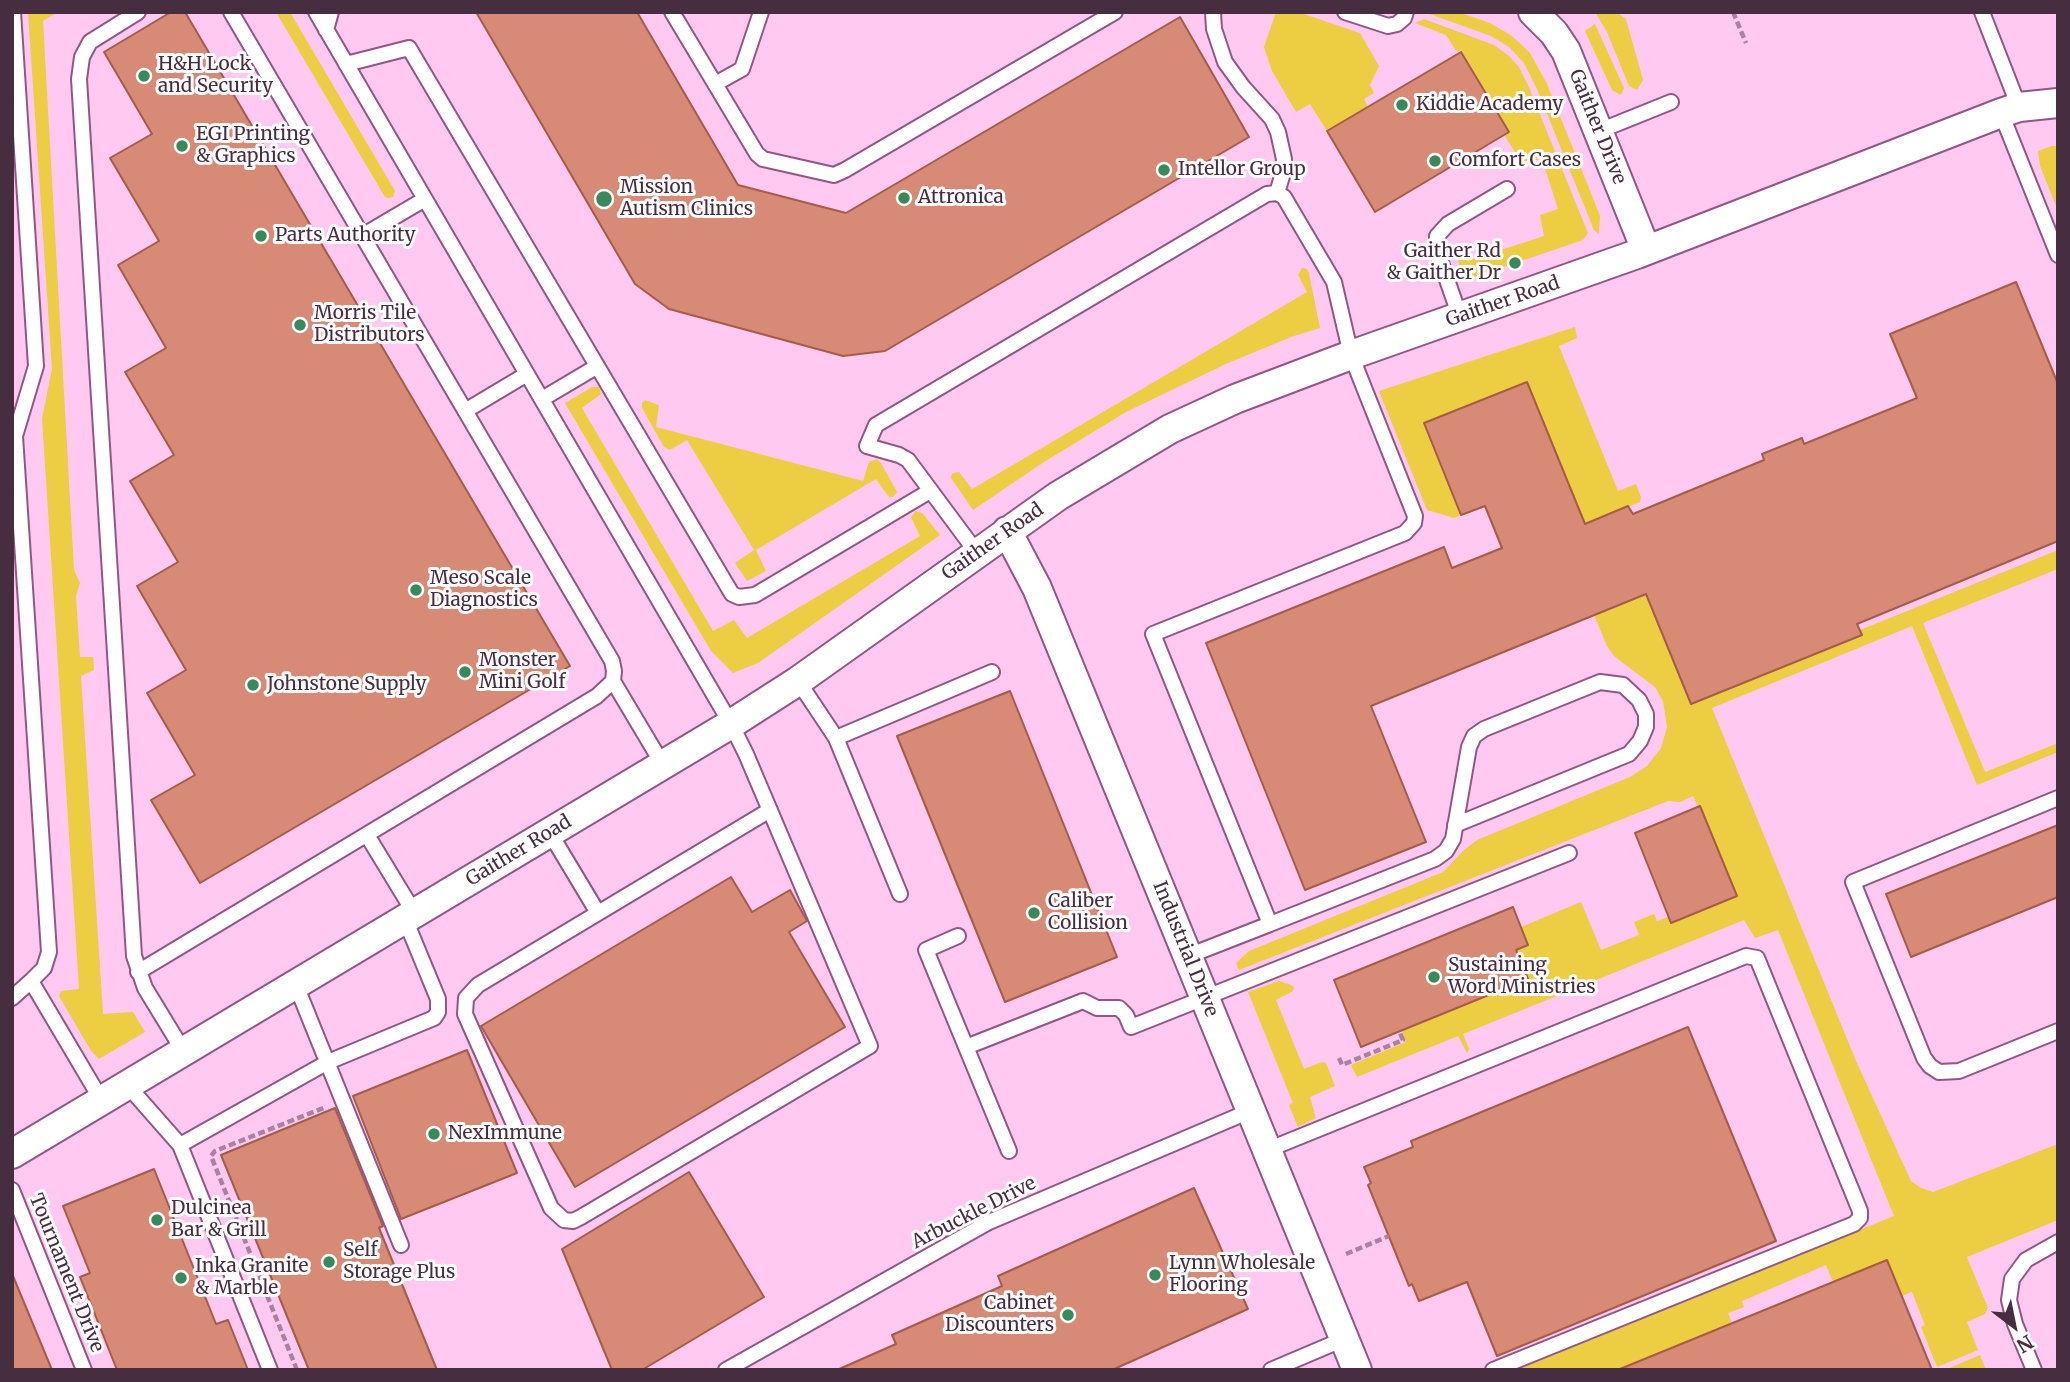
<!DOCTYPE html>
<html>
<head>
<meta charset="utf-8">
<style>
	body { margin:0 }
	#map { position:relative; width:2070px; height:1382px; overflow:hidden; background:#ffc9f1; font-family:Merriweather,serif }
	canvas { display:block }
	.frame { position:absolute; inset:0; border:14px solid #472d40; pointer-events:none }
	.north { position:absolute; left:1979px; top:1291px; width:70px; height:70px; -webkit-text-stroke:5px #fefefe; paint-order:stroke; rotate:148deg; font-size:19px; font-weight:700; line-height:28px; text-align:center; color:#472d40 }
	.north::after { content:''; display:block; margin:auto; width:24px; height:32px; background:#472d40; clip-path:polygon(50% 0,100% 100%,50% 72%,0 100%) }
</style>
</head>
<body>
<div id="map">
<canvas width="2070" height="1382"></canvas>
<div class="frame"></div>
<div class="north">N</div>
</div>
<script>
const c = document.querySelector('canvas').getContext('2d');
c.lineJoin = 'round';
function paint(path, color) { c.fillStyle = color; c.fill(path, 'evenodd'); }
const poly = rows => new Path2D(rows.map(r => 'M' + r).join(''));
function strokePath(path, color, width, dash) { c.strokeStyle = color; c.lineWidth = width; c.lineCap = dash ? 'butt' : 'round'; c.setLineDash(dash || []); c.stroke(path); }
function drawText(font, color, halo, rows, align = 'center') {
  c.font = font + ' Merriweather,serif'; c.lineWidth = 6; c.setLineDash([]); c.textBaseline = 'middle'; c.strokeStyle = halo; c.fillStyle = color; for (const [text, x, y, turn = 0] of rows) {
    c.save(); c.translate(x, y); c.rotate((+turn || 0) * Math.PI / 180); c.textAlign = isNaN(turn) ? turn : align; if (halo) c.strokeText(text, 0, 0); c.fillText(text, 0, 0); c.restore();
  }
}
const green = poly([
	[28,12,58,12,43,21,74,570,80,583,76,596,80,657,93,657,94,670,81,676,103,1014,133,1012,145,1032,99,1059,91,1051,59,996,61,991,79,989,42,418,52,369],
	[276,12,290,12,395,191,393,197,388,198,385,197],
	[1276,12,1298,12,1360,33,1379,66,1370,85,1374,93,1364,99,1368,107,1327,131,1310,104,1296,112,1272,71,1264,47],
	[1424,12,1458,12,1490,23,1512,36,1530,53,1547,84,1593,198,1600,216,1599,234,1594,230,1537,89,1524,63,1509,47,1491,36],
	[1595,12,1616,12,1626,19,1643,80,1637,90,1629,86,1607,32],
	[1424,19,1494,45,1509,56,1519,67,1528,85,1588,233,1583,240,1465,280,1454,249,1456,244,1460,245,1467,261,1544,236,1540,215,1558,209,1542,159,1521,162,1505,136,1510,132,1461,50,1457,52,1446,35,1415,23],
	[1595,24,1624,88,1621,95,1612,90,1585,31],
	[2052,146,2058,146,2058,211,2040,166,2038,151],
	[1302,268,1307,269,1309,273,1320,328,1291,337,1228,363,1126,412,1044,462,973,510,951,478,952,473,959,472,972,489,1307,292,1298,275],
	[1575,327,1577,338,1559,346,1618,491,1636,484,1641,497,1640,502,1613,513,1692,704,1862,635,1860,630,2058,550,2058,569,1923,623,1985,772,2058,743,2058,752,1977,785,1912,626,1712,708,1856,1061,1911,1181,1921,1188,1933,1192,2058,1144,2058,1220,1967,1257,1988,1308,1985,1314,1967,1322,1978,1350,1937,1367,1921,1327,1925,1325,1912,1292,1902,1296,1886,1260,1833,1282,1826,1265,1742,1301,1744,1307,1728,1313,1732,1323,1619,1370,1517,1370,1894,1216,1778,930,1755,938,1744,920,1463,1034,1469,1049,1467,1053,1458,1036,1357,1077,1351,1065,1406,1042,1402,1031,1528,979,1516,950,1528,944,1521,927,1581,902,1601,950,1639,935,1634,922,1654,914,1657,921,1668,917,1671,922,1737,896,1701,807,1698,807,1693,796,1680,802,1668,801,1239,970,1236,963,1249,951,1443,872,1464,850,1477,840,1630,777,1647,766,1661,748,1667,727,1663,701,1655,687,1614,656,1607,646,1594,615,1618,605,1527,382,1425,424,1461,515,1454,518,1427,510,1379,391],
	[592,387,599,387,601,394,582,408,713,631,734,620,747,638,920,536,911,517,916,511,922,513,940,535,758,663,733,673,711,651,565,403],
	[645,400,659,405,656,427,863,481,869,462,877,459,881,463,897,492,893,497,889,497,876,479,756,550,766,571,747,581,735,563,754,550,687,440,670,450,664,447,642,408,642,403],
	[1279,981,1289,984,1294,987,1293,991,1276,1000,1304,1069,1322,1062,1326,1063,1335,1086,1310,1097,1316,1118,1298,1127,1289,1105,1293,1103,1248,992],
	[1980,1355,1986,1370,1945,1370]
]);
const building = poly([
	[171,12,185,12,570,666,200,883,151,800,195,775,147,693,186,670,137,586,178,562,130,481,174,455,125,372,166,348,118,265,159,241,110,158,152,134,104,52,171,12],
	[476,12,637,12,738,185,846,213,1180,17,1249,137,885,351,843,356,669,309,635,284,476,12],
	[1461,52,1509,132,1375,212,1327,131,1461,52],
	[2016,282,2058,384,2058,541,1857,624,1862,635,1691,704,1646,594,1371,706,1426,842,1305,890,1206,643,1444,547,1452,568,1502,548,1485,506,1461,515,1424,423,1527,382,1585,524,1628,506,1633,514,1764,460,1762,454,1802,438,1804,444,1917,398,1890,334,2016,282],
	[1010,691,1117,957,1005,1002,897,736,1010,691],
	[1700,806,1737,896,1671,923,1635,833,1700,806],
	[2058,825,2058,897,1911,957,1886,894,2058,825],
	[731,877,752,912,790,890,807,921,789,932,845,1027,575,1187,481,1026,731,877],
	[1513,907,1528,945,1516,950,1528,979,1361,1047,1334,980,1513,907],
	[1688,1027,1776,1241,1497,1356,1467,1282,1419,1301,1412,1284,1409,1286,1368,1185,1371,1183,1364,1167,1413,1147,1411,1141,1688,1027],
	[467,1050,517,1173,401,1219,353,1096,467,1050],
	[335,1108,383,1226,379,1228,437,1370,309,1370,221,1155,335,1108],
	[154,1169,216,1324,228,1320,248,1370,117,1370,80,1277,90,1273,63,1206,154,1169],
	[689,1172,764,1297,642,1370,612,1370,562,1249,689,1172],
	[1194,1188,1248,1309,1112,1370,837,1370,896,1344,892,1335,1002,1286,998,1276,1194,1188],
	[1887,1260,1932,1370,1620,1370,1620,1369,1887,1260],
	[13,1276,40,1341,52,1370,12,1370,13,1276]
]);
const path = poly([
	[1733,12,1746,43],
	[1339,1058,1342,1065,1403,1040,1399,1031],
	[1346,1254,1389,1236],
	[297,1370,211,1156,215,1151,326,1107]
]);
const service = poly([
	[13,12,36,366,15,436,49,952,44,968,31,981],
	[138,12,90,42,82,57,79,79,134,956,145,988,184,1052],
	[316,12,731,724,746,754,870,1046,581,1217,573,1221,564,1220,551,1208,465,1014,466,998,478,985,770,810],
	[672,12,757,154,763,159,834,175,845,170,1115,12],
	[1213,12,1214,29,1225,62,1243,87,1272,119,1278,132,1284,159,1283,173,1277,193,1284,197,1334,282,1351,355,1415,516,1414,523,1405,533,1153,634,1270,924,1435,859,1446,851,1453,839,1469,747,1474,736,1484,729,1600,682,1623,685,1639,700,1646,714,1646,727,1640,741,1629,754,1455,825],
	[1345,12,1388,26,1397,24,1404,18,1406,12],
	[1982,12,2019,107],
	[326,30,331,12],
	[346,64,409,48,732,594,739,597,755,595,930,491],
	[715,84,742,69,761,12],
	[2001,113,2058,255],
	[1599,131,1671,102],
	[362,236,425,199],
	[1460,317,1437,251,1437,236,1448,224,1507,189],
	[542,399,596,367],
	[465,411,527,374],
	[977,553,908,460,899,455,867,446,876,425,1267,194,1277,193],
	[613,681,663,765],
	[798,681,836,738,900,894],
	[836,738,992,672],
	[2058,798,1853,882,1924,1058,1930,1066,1939,1072,1959,1071,2058,1031],
	[550,833,598,913],
	[367,835,415,914],
	[958,936,926,950,1009,1151],
	[1188,956,1270,924],
	[138,972,597,696,613,681,614,671,612,661,231,12],
	[296,985,401,1245],
	[12,998,31,981,102,1101],
	[966,1047,1083,1001,1097,1008,1119,1008,1126,1015,1131,1027,1569,853],
	[128,1086,180,1145,270,1370],
	[180,1145,328,1062,434,1018,438,1012,438,999,405,919],
	[1267,1150,1746,956,1757,958,1860,1211,1860,1218,1854,1224,1493,1370],
	[12,1190,84,1370],
	[726,1370,989,1222,1250,1111],
	[1271,1370,1344,1339],
	[2034,1370,2015,1324,2009,1300,2012,1279,2026,1260,2058,1242]
]);
const minor = poly([
	[1533,12,1554,33,1566,51,1646,250],
	[1007,531,1037,588,1357,1370],
	[12,1154,731,724,798,681,1058,496,1170,429,1235,399,1351,355,1637,254,2001,113,2019,107,2058,103]
]);
const markers = [
	[144,76,7,"#378a5b"],
	[1402,105,7,"#378a5b"],
	[182,146,7,"#378a5b"],
	[1435,161,7,"#378a5b"],
	[1164,170,7,"#378a5b"],
	[904,198,7,"#378a5b"],
	[604,199,9,"#378a5b"],
	[261,236,7,"#378a5b"],
	[1515,263,7,"#378a5b"],
	[300,325,7,"#378a5b"],
	[416,590,7,"#378a5b"],
	[465,672,7,"#378a5b"],
	[253,685,7,"#378a5b"],
	[1034,913,7,"#378a5b"],
	[1434,977,7,"#378a5b"],
	[434,1134,7,"#378a5b"],
	[157,1220,7,"#378a5b"],
	[329,1262,7,"#378a5b"],
	[1155,1275,7,"#378a5b"],
	[181,1278,7,"#378a5b"],
	[1068,1315,7,"#378a5b"]
];
const poiNames = [
	["H&H Lock",158,65],
	["and Security",158,87],
	["Kiddie Academy",1416,105],
	["EGI Printing",196,135],
	["& Graphics",196,157],
	["Comfort Cases",1449,161],
	["Intellor Group",1178,170],
	["Mission",620,188],
	["Autism Clinics",620,210],
	["Attronica",918,198],
	["Parts Authority",275,236],
	["Gaither Rd",1501,252,"right"],
	["& Gaither Dr",1501,274,"right"],
	["Morris Tile",314,314],
	["Distributors",314,336],
	["Meso Scale",430,579],
	["Diagnostics",430,601],
	["Monster",479,661],
	["Mini Golf",479,683],
	["Johnstone Supply",267,685],
	["Caliber",1048,902],
	["Collision",1048,924],
	["Sustaining",1448,966],
	["Word Ministries",1448,988],
	["NexImmune",448,1134],
	["Dulcinea",171,1209],
	["Bar & Grill",171,1231],
	["Self",343,1251],
	["Storage Plus",343,1273],
	["Lynn Wholesale",1169,1264],
	["Flooring",1169,1286],
	["Inka Granite",195,1267],
	["& Marble",195,1289],
	["Cabinet",1054,1304,"right"],
	["Discounters",1054,1326,"right"]
];
const streetNames = [
	["Gaither Drive",1597,127,68],
	["Gaither Road",1503,302,-19],
	["Gaither Road",993,542,-35],
	["Gaither Road",519,851,-31],
	["Industrial Drive",1185,949,68],
	["Arbuckle Drive",974,1213,-27],
	["Tournament Drive",66,1273,68]
];
paint(green, '#edcd41');
paint(building, '#d78b76');
strokePath(building, '#a45c49', 2);
strokePath(service, '#915784', 18);
strokePath(minor, '#915784', 32);
strokePath(path, '#aa819f', 4.5, [7, 3.5]);
strokePath(service, '#fff', 14);
strokePath(minor, '#fff', 28);
for (const [x, y, r, color] of markers) { const dot = new Path2D(); dot.arc(x, y, r, 0, 2 * Math.PI); c.fillStyle = color; c.fill(dot); strokePath(dot, '#fefefe', 2.5); }
drawText('19px', '#472d40', '#fefefe', poiNames, 'left');
drawText('19px', '#472d40', '#fefefe', streetNames);
</script>
</body>
</html>
